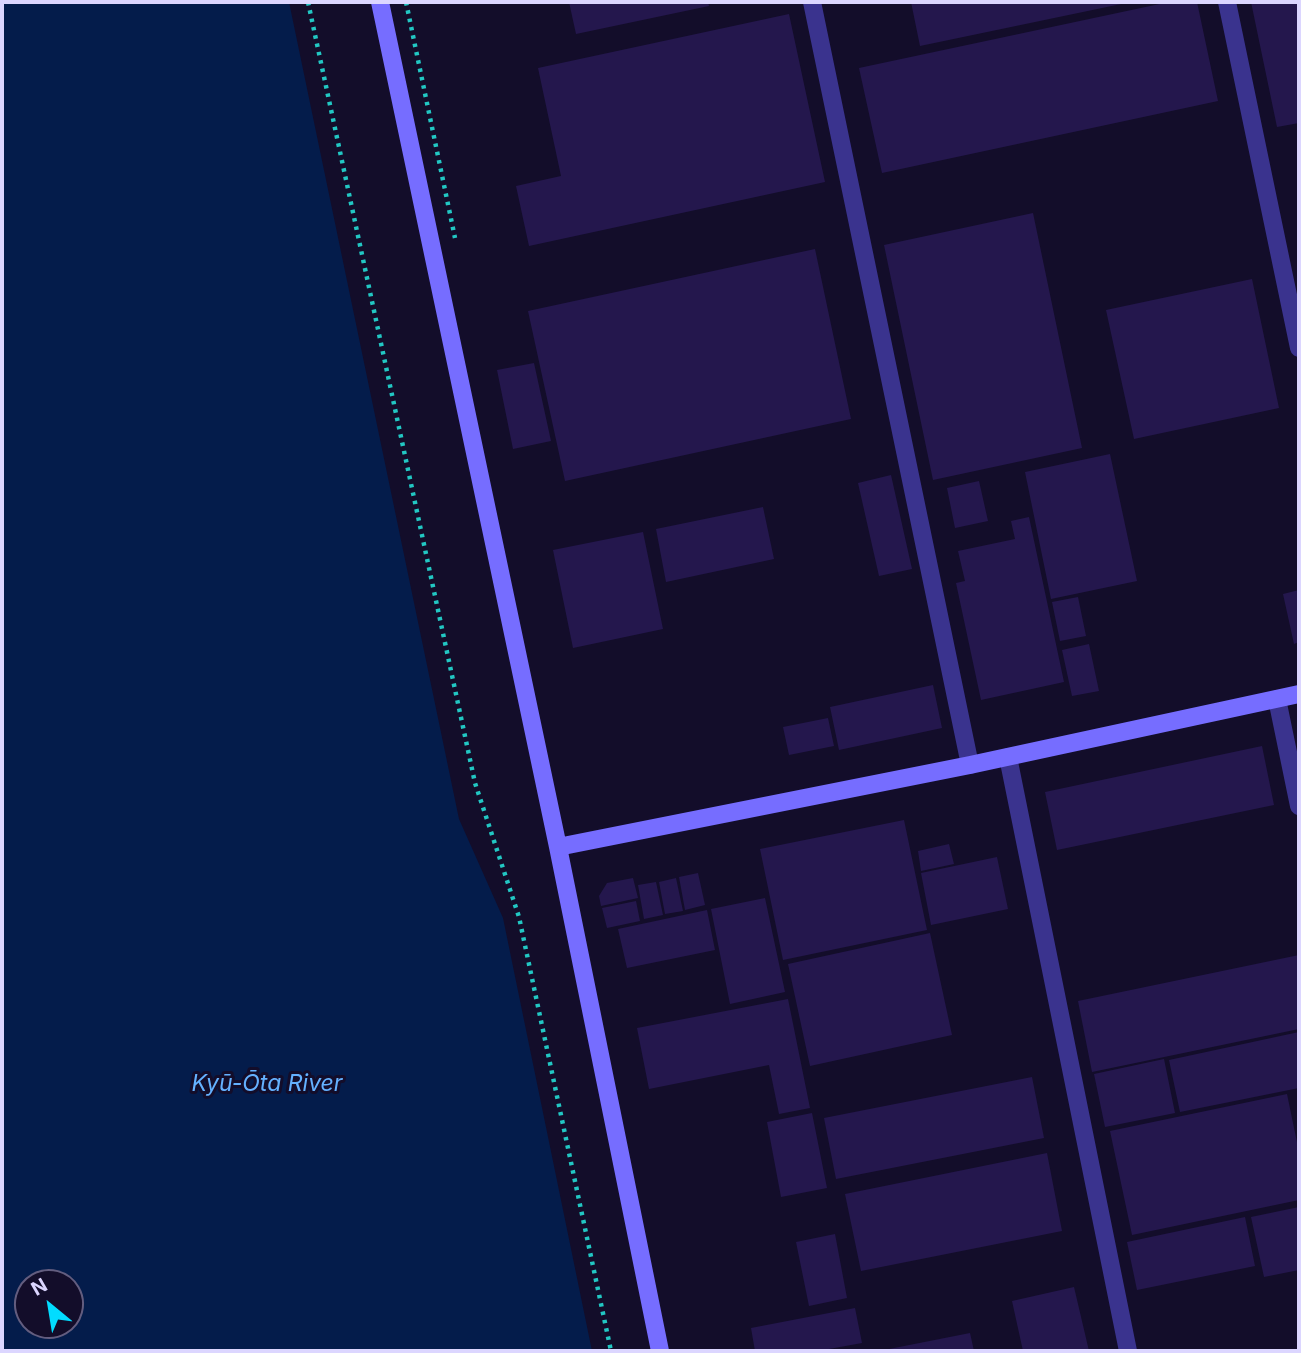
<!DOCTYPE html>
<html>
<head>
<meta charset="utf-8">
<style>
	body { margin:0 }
	#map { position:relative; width:1301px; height:1353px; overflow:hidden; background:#130d2a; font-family:Inter,sans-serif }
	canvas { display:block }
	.frame { position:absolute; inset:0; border:4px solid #dcd6ff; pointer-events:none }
	.north { position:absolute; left:14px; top:1269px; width:70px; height:70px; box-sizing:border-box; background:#130d2a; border:2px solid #635d7f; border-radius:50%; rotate:330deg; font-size:19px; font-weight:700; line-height:28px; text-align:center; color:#dcd6ff }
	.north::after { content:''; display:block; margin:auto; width:24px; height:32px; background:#02dcff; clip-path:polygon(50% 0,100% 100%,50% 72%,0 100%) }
</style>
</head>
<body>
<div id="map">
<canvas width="1301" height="1353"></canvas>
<div class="frame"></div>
<div class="north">N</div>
</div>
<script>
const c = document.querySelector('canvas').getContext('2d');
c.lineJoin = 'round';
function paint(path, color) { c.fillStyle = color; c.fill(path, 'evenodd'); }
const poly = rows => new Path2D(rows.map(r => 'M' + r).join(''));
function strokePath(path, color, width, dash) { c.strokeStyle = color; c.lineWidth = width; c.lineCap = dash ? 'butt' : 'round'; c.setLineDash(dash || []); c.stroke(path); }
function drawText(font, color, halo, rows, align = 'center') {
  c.font = font + ' Inter,sans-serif'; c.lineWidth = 6; c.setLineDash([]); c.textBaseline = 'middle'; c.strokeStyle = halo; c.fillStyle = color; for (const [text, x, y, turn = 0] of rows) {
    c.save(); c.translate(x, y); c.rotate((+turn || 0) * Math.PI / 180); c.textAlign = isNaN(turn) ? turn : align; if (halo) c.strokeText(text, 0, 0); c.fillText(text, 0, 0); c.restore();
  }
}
const water = poly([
	[2,2,289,2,459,819,503,918,592,1351,2,1351],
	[28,1283,70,1283,70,1325,28,1325]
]);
const building = poly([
	[569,2,708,2,709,6,576,34],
	[911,2,1126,2,1126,3,920,46],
	[1169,2,1197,2,1218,101,882,173,859,68],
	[1251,2,1299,2,1299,123,1277,127],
	[789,14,825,182,529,246,516,186,561,176,538,68],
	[1033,213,1082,448,933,480,884,245],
	[815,249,851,419,565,481,528,311],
	[1252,279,1279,408,1134,439,1106,310],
	[534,363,551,441,513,449,497,370],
	[1110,454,1137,581,1051,599,1025,472],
	[891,475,912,569,879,576,858,483],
	[979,481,988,521,955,528,947,488],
	[763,507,774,559,666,582,656,529],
	[1029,517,1064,682,981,700,956,583,965,581,958,551,1015,539,1011,521],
	[643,532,663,629,573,648,553,550],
	[1299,590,1299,642,1294,644,1283,594],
	[1078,597,1086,636,1060,641,1052,602],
	[1089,644,1099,691,1072,696,1062,650],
	[933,685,942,728,839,750,830,707],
	[828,718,834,746,789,755,783,727],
	[1262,746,1274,805,1057,850,1045,792],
	[904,820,927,930,783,960,760,849],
	[949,844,954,864,921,871,918,851],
	[997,857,1008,909,931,925,921,873],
	[698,873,705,905,685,910,679,877],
	[633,878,638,898,601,906,599,896,607,883],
	[676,878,683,911,665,914,659,882],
	[656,882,663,915,644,919,638,885],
	[765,898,785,992,730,1004,711,909],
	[636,901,640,921,607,928,602,908],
	[707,910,715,950,627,968,618,929],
	[930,933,952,1035,810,1066,788,964],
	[1299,955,1299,1029,1092,1072,1078,1001],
	[788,999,810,1108,779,1114,769,1065,649,1089,637,1028],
	[1299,1032,1299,1088,1180,1112,1169,1060],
	[1164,1059,1175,1113,1105,1127,1094,1074],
	[1032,1077,1044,1138,836,1179,824,1118],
	[1287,1094,1299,1152,1299,1200,1132,1235,1110,1131],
	[812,1113,827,1188,781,1197,767,1122],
	[1047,1153,1062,1231,861,1271,845,1194],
	[1299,1207,1299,1270,1264,1277,1251,1217],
	[1245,1217,1255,1266,1137,1290,1127,1242],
	[835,1234,847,1298,809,1306,796,1242],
	[1074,1287,1089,1351,1023,1351,1012,1301],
	[855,1308,862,1343,818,1351,755,1351,751,1328],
	[970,1333,974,1351,884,1351,884,1350]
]);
const path = poly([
	[308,2,475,783,519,917,611,1351],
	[406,2,455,238]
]);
const street = poly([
	[812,2,970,765],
	[1227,2,1299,348],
	[1277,699,1299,806],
	[1008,757,1128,1351]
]);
const secondary = poly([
	[380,2,558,847,660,1351],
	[558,847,970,765,1299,694]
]);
const waterNames = [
	["Kyū-Ōta River",267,1084]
];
paint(water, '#041c4b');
paint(building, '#24174d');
strokePath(path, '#22c7c3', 4.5, [3.5, 5]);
strokePath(street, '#3a338e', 18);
strokePath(secondary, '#766dff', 18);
drawText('italic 23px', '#64b1ff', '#130d2a', waterNames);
</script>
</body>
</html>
